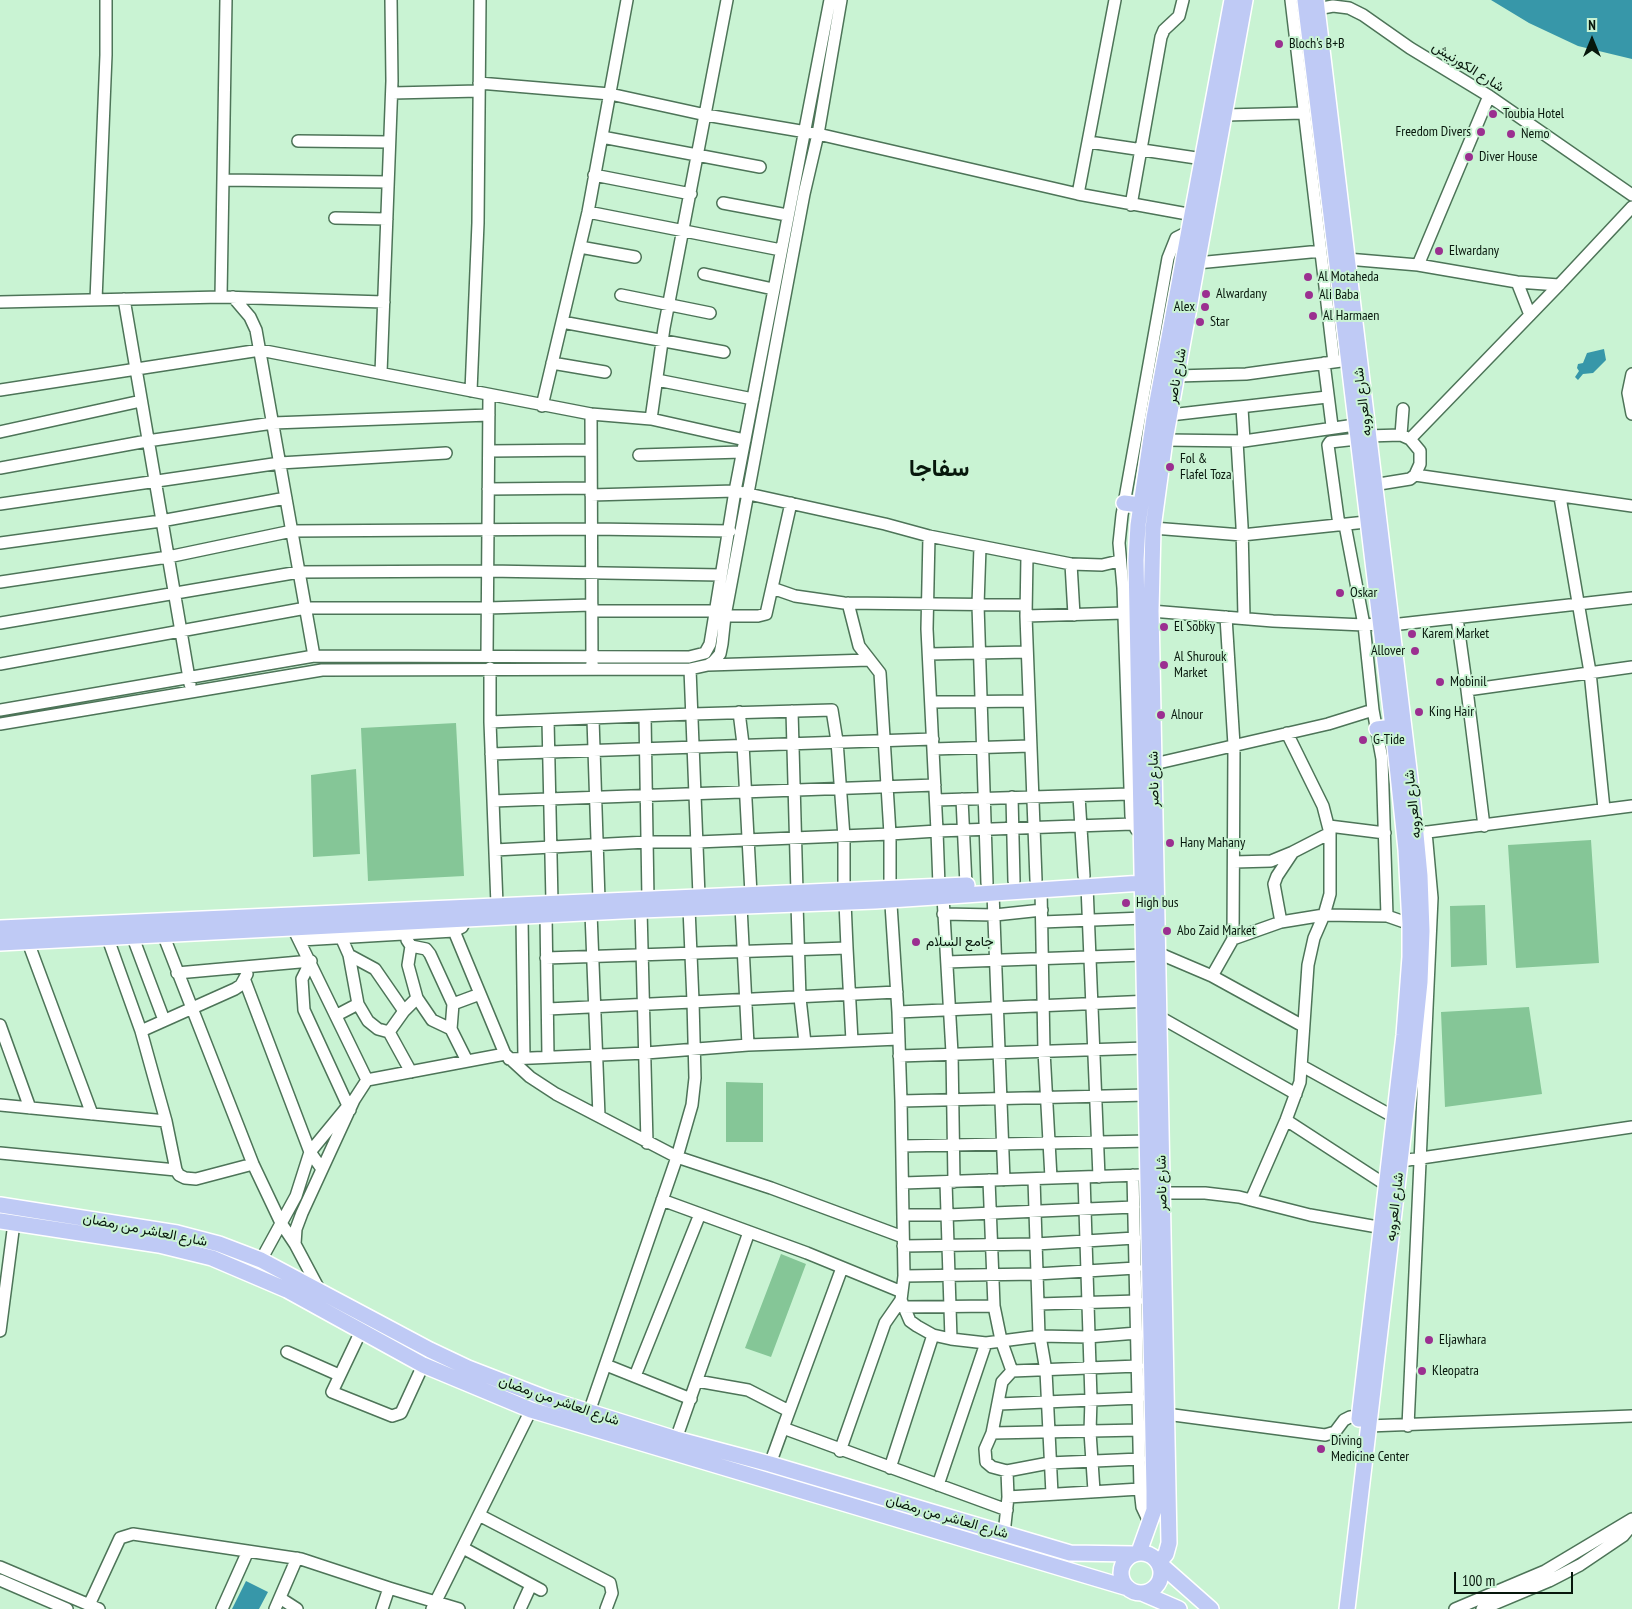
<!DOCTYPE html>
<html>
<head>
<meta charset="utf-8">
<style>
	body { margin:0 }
	#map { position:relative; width:1632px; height:1609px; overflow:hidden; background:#c9f3d3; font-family:"PT Sans Narrow",sans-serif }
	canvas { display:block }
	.north { position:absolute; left:1567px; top:15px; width:50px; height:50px; -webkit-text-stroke:4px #c9f3d3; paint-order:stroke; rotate:0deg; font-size:14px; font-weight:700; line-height:20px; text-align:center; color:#07170c }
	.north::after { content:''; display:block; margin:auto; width:18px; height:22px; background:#07170c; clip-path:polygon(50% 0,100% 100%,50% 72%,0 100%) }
	.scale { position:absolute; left:1454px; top:1572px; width:119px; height:22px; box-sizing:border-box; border:2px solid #07170c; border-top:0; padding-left:6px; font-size:15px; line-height:18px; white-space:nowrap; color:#07170c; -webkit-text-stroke:4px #c9f3d3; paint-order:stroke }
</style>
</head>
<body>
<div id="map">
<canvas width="1632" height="1609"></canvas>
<div class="north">N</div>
<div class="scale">100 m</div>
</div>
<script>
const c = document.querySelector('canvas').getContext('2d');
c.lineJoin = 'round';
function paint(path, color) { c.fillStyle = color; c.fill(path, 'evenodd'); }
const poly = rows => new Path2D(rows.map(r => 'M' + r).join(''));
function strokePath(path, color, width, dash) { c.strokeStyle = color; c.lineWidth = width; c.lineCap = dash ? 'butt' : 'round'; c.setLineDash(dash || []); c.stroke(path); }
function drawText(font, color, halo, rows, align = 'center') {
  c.font = font + ' "PT Sans Narrow",Vazirmatn,sans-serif'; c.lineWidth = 4; c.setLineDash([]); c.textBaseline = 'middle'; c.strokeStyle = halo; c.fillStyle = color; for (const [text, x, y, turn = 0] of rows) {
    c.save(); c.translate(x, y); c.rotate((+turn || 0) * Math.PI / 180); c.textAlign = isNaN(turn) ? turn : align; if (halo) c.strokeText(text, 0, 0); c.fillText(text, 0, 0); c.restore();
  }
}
const green = poly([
	[456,723,464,876,368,881,361,728],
	[356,769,360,854,313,857,311,775],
	[1591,840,1599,963,1516,968,1508,845],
	[1485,905,1487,965,1451,967,1450,906],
	[1529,1007,1542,1094,1445,1107,1441,1012],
	[726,1082,763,1083,763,1142,726,1142],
	[781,1254,806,1264,771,1357,745,1348]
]);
const water = poly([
	[1491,0,1632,0,1632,59,1578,46,1529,23],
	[1604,349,1606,360,1593,373,1583,374,1578,380,1575,377,1579,371,1577,368,1578,364,1583,363,1587,353],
	[246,1581,268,1592,259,1609,232,1609]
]);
const minor = poly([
	[1291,0,1334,362],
	[1317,9,1333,6,1349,8,1363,15,1410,48,1489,96,1632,195],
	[479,83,610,94,706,115,818,134,1078,194,1193,215],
	[392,93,479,91],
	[1225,115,1304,113],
	[602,137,760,167],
	[298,141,389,142],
	[1089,142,1203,159],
	[594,175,691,194],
	[224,180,388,182],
	[1078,194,1115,0],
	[723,203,787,215],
	[1131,205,1161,37,1164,30,1179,16,1183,0],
	[588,212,781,250],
	[335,218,387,219],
	[580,247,635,257],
	[1347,259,1418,265,1517,282,1559,285],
	[1197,263,1321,251],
	[1418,265,1489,96],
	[704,274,773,289],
	[1517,282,1530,315],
	[621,295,710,313],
	[221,297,226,0],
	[233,297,250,317,256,330,314,656],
	[124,299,190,684],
	[96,300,106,55,106,0],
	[0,302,221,297,384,302],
	[562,322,724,352],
	[552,363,605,372],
	[1324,363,1332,426],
	[381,373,392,81,391,0],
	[1632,374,1628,393,1632,414],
	[1177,376,1246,374,1341,361],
	[657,380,753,399],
	[0,390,260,350,591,414,651,419,745,440],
	[471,391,478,223,480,0],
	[542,406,588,212,627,0],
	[1242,408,1244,441],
	[591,414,592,664],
	[1170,415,1327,397],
	[651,419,664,328,727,0],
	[0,432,141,401],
	[1401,435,1403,409],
	[1367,436,1401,435,1410,439,1420,451,1420,464,1415,475,1410,479,1373,485],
	[1410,439,1559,285,1632,207],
	[1165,440,1244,441,1355,425],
	[1237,441,1242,526,1244,618],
	[489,451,591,450],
	[639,455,742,452],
	[0,468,147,441,273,423,489,415],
	[1415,475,1632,506],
	[488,489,591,488],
	[591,495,735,491,885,524,929,536,1071,564,1102,565,1119,561],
	[1560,497,1590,672,1604,809],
	[0,504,280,463,446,453],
	[1339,525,1328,445,1330,442,1357,439],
	[1345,525,1364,625,1373,710,1382,759,1387,916],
	[1153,528,1242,535,1366,522],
	[929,536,927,629,937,831,890,834,890,889,898,1012,901,1101,904,1276,901,1300,910,1321,917,1326,933,1335,951,1339,986,1343,1040,1336,1088,1337,1137,1333],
	[0,543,161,521,286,498],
	[980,547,978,605,987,883],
	[1027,556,1026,616,1036,880],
	[1071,564,1074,615],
	[0,582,168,557,292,531,592,529,730,531],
	[772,588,795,596,844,603,1026,605],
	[592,611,716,611],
	[1151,611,1273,621,1364,625,1379,624],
	[725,616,758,616,766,614,791,503],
	[1026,616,1124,613],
	[1226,617,1234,745,1233,939],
	[1457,618,1467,690,1632,667],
	[0,623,299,572,488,571,721,575],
	[1391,625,1632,598],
	[929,654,1027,652],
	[487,655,489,396],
	[0,664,306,608,487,608,592,605],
	[708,665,869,660],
	[690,669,699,896],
	[1467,690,1484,826],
	[932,702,1029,701],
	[0,710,314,656,689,657,705,653,710,644,735,491,830,0],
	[792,711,797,892],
	[739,712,743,744,751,894],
	[645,716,648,899],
	[593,719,599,900],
	[548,720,552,902],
	[490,722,490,668],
	[0,724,322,670,690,669,708,665,713,662,720,654,722,644,725,616,754,461,804,194,818,134,841,0],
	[1287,733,1323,806,1330,833,1330,894,1324,915,1387,916,1410,924],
	[933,749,1030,746],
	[491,754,933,739],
	[1154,764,1328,724,1373,710],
	[1079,796,1084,876],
	[1012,797,1014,881],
	[962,799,966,885],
	[936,800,1129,794],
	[493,801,935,785],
	[1329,826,1385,833],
	[1420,833,1632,806],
	[1142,834,1136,829,1131,816,1123,588,1119,543,1122,515,1168,258,1176,238,1190,231],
	[495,850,647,842,697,842,890,834,880,673,859,646,848,603],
	[1293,852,1330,833],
	[1234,862,1271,861,1293,852,1277,876,1274,884,1281,922,1324,915],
	[939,886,937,831,1132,824],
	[1087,886,1099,1177],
	[1041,889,1044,1051,1051,1178],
	[993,893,1004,1180],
	[943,897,952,1053,954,1182],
	[797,904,800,998,805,1043,852,1041,847,948],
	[497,905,490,722,692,714,832,710,837,741,844,837,844,891],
	[641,910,647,1143],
	[591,913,599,1116],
	[943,914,995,915,1042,910],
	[546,915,548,1057],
	[522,917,524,1058],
	[466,919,462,927,454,931,505,1054,530,1077,556,1094,677,1157,771,1188,903,1237],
	[1042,922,1144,918],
	[293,928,367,1080],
	[161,929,253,1164,281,1223,295,1244,320,1291],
	[132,935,164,1020],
	[107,936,141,1031,166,1121],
	[341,937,349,955,375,969,404,1011,389,1032,411,1072],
	[301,940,454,931],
	[407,940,411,946,408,965,417,998],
	[28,942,92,1114],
	[411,946,426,949,430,954,453,1004,451,1029],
	[1158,953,1212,976,1233,939,1281,922],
	[349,955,358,1004],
	[546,958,847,948,845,902],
	[311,961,302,979,304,1010,350,1110],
	[947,962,1144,955],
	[177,973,311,961],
	[1212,976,1303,1026],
	[245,981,310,1152,322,1169],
	[453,1004,480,994],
	[548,1009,897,992],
	[404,1011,417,998,432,1020,451,1029,467,1061],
	[898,1012,1151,1001],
	[337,1015,358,1004,368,1021,378,1029,389,1032],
	[1158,1016,1296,1094],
	[0,1025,30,1108],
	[141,1031,235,989,241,985,247,974],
	[852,1041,899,1039],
	[748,1045,805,1043],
	[899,1056,1146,1048],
	[509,1059,646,1053,748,1045,741,906],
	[1302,1066,1394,1117],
	[901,1101,1147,1095],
	[0,1105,166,1121,176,1170,179,1175,185,1178,196,1179,253,1164],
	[1286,1120,1386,1185],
	[902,1146,1149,1141],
	[0,1153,176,1170],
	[1401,1161,1632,1127],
	[1133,1175,1140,1489,1142,1507,1150,1524],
	[1084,1177,1091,1399,1090,1432,1094,1491],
	[1034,1179,1039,1336],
	[989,1180,994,1306,1001,1340,1012,1371,1138,1366],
	[946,1182,951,1339],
	[903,1183,1141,1175],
	[1162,1193,1205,1193,1239,1197,1310,1215,1389,1229],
	[662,1200,807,1253,902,1292],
	[1251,1200,1286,1120,1300,1082,1308,965,1314,938,1324,915],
	[904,1215,947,1215,1134,1207],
	[295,1244,296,1229,302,1213,354,1100,367,1080,505,1054],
	[903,1246,1036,1244,1135,1238],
	[261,1260,296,1196,310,1152,352,1101],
	[904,1276,1037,1274,1136,1268],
	[1038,1304,1137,1301],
	[902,1307,994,1306],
	[0,1331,14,1223],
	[361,1331,332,1392,392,1416,401,1413,430,1350],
	[1040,1336,1046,1371,1052,1494],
	[287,1352,339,1375],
	[606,1365,691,1399],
	[1012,1371,1002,1382,992,1433,985,1449,986,1462,992,1467,1007,1471,1049,1463,1140,1459],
	[635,1376,700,1214],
	[697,1381,748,1390,789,1411],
	[999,1404,1139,1398],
	[589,1412,677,1157,692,1105,695,1078,693,1001,689,908],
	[1166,1414,1325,1435,1335,1432,1344,1420,1350,1417,1359,1416],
	[1368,1426,1632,1416],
	[1408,1426,1432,898,1426,832],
	[783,1428,842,1268],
	[992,1433,1140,1430],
	[676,1439,749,1232],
	[840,1451,885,1323,901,1300],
	[770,1464,783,1428,1007,1510],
	[890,1468,933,1335],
	[1007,1471,1008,1497],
	[938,1485,986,1343],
	[479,1515,610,1583,612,1593,606,1609],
	[1004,1534,1008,1497,1140,1489],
	[463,1548,541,1590],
	[0,1567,99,1609],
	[0,1580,67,1609],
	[280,1598,297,1609],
	[89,1605,120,1538,133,1534,301,1559,389,1588],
	[222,1609,248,1551],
	[275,1609,297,1558],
	[382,1609,389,1588,459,1609],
	[432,1609,531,1410],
	[520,1609,531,1585],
	[1455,1609,1545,1571,1632,1519],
	[1482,1609,1549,1581,1580,1565,1623,1536,1632,1525]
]);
const major = poly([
	[1305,0,1393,727,1406,850,1410,924,1410,957,1404,1035,1359,1419],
	[1316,0,1413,803,1420,876,1422,931,1420,982,1411,1069,1347,1609],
	[1124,503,1140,505],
	[1377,729,1393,727],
	[0,928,967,885],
	[0,943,641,910,875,901,1143,883],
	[0,1205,177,1233,219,1244,261,1260,430,1350,468,1368,548,1399,676,1439,770,1464,1070,1553,1134,1554],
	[0,1221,159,1245,212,1258,287,1290,423,1365,531,1410,1128,1588],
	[1139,1552,1154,1510,1154,1491,1136,560,1138,525,1154,418,1232,0],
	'1121 1573a20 20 0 1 1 40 0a20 20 0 1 1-40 0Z',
	[1159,1562,1166,1554,1169,1543,1151,611,1153,528,1165,440,1245,0],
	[1160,1564,1211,1609],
	[1142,1593,1179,1609]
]);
const markers = [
	[1279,44,5,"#9b2f90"],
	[1493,114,5,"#9b2f90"],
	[1481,132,5,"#9b2f90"],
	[1511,134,5,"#9b2f90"],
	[1469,157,5,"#9b2f90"],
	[1439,251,5,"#9b2f90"],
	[1308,277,5,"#9b2f90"],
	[1206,294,5,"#9b2f90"],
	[1309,295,5,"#9b2f90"],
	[1205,307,5,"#9b2f90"],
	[1313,316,5,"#9b2f90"],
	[1200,322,5,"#9b2f90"],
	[1170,467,5,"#9b2f90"],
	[1340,593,5,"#9b2f90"],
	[1164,627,5,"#9b2f90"],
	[1412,634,5,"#9b2f90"],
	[1415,651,5,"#9b2f90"],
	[1164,665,5,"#9b2f90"],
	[1440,682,5,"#9b2f90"],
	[1419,712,5,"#9b2f90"],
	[1161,715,5,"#9b2f90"],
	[1363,740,5,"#9b2f90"],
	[1170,843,5,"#9b2f90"],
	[1126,903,5,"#9b2f90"],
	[1167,931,5,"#9b2f90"],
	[916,942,5,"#9b2f90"],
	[1429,1340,5,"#9b2f90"],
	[1422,1371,5,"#9b2f90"],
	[1321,1449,5,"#9b2f90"]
];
const poiNames = [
	["Bloch's B+B",1289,44],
	["Toubia Hotel",1503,114],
	["Freedom Divers",1471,132,"right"],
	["Nemo",1521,134],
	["Diver House",1479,157],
	["Elwardany",1449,251],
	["Al Motaheda",1318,277],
	["Alwardany",1216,294],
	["Ali Baba",1319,295],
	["Alex",1195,307,"right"],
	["Al Harmaen",1323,316],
	["Star",1210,322],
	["Fol &",1180,459],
	["Flafel Toza",1180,475],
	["Oskar",1350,593],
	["El Sobky",1174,627],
	["Karem Market",1422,634],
	["Allover",1405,651,"right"],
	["Al Shurouk",1174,657],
	["Market",1174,673],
	["Mobinil",1450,682],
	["King Hair",1429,712],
	["Alnour",1171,715],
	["G-Tide",1373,740],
	["Hany Mahany",1180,843],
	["High bus",1136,903],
	["Abo Zaid Market",1177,931],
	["جامع السلام",926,942],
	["Eljawhara",1439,1340],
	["Kleopatra",1432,1371],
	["Diving",1331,1441],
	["Medicine Center",1331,1457]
];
const streetNames = [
	["شارع الكورنيش",1468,67,32],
	["شارع ناصر",1177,376,-80],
	["شارع العروبه",1363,402,-97],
	["شارع ناصر",1154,779,-91],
	["شارع العروبه",1413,804,-96],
	["شارع ناصر",1162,1183,-91],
	["شارع العروبه",1395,1207,-83],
	["شارع العاشر من رمضان",145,1230,11],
	["شارع العاشر من رمضان",559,1401,19],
	["شارع العاشر من رمضان",947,1517,16]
];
const townNames = [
	["سفاجا",939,469]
];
paint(green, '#85c697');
paint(water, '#3797a9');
strokePath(minor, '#4d7458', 14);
strokePath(major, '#fff', 18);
strokePath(minor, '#fff', 11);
strokePath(major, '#bfcaf5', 15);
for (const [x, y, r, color] of markers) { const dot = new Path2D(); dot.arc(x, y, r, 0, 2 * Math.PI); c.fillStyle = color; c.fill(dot); strokePath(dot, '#c9f3d3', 2); }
drawText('14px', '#07170c', '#c9f3d3', poiNames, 'left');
drawText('14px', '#07170c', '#c9f3d3', streetNames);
drawText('bold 24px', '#07170c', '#c9f3d3', townNames);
</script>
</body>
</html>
